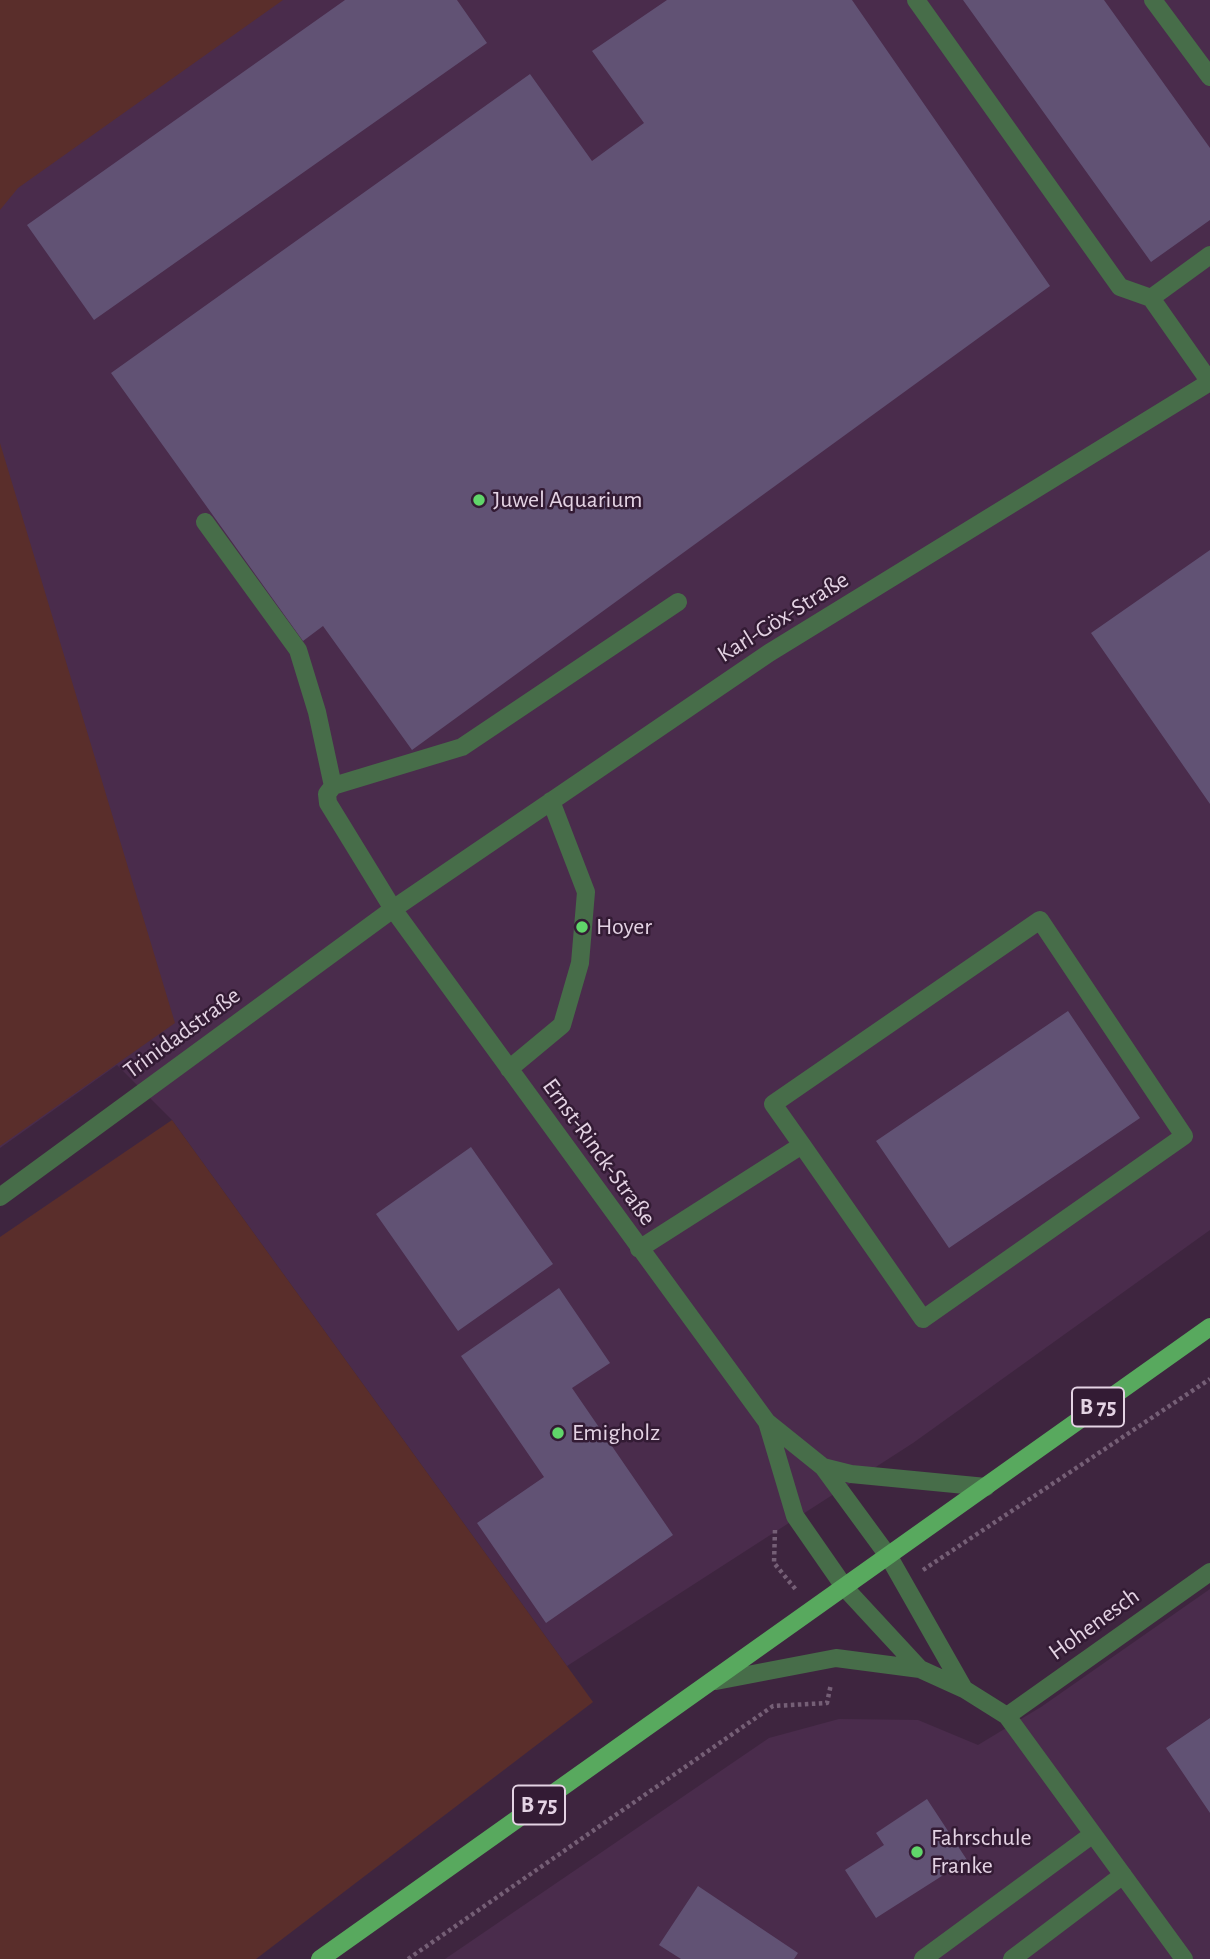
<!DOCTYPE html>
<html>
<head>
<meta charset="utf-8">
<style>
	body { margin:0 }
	canvas { display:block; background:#3e253f }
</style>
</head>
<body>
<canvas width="1210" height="1959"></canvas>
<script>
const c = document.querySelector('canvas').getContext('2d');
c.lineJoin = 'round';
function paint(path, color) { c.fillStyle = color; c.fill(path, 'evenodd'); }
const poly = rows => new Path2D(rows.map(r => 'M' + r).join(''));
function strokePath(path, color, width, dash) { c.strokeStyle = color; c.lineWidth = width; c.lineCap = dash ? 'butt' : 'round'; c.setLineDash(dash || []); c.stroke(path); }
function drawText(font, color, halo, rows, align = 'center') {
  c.font = font + ' "Alegreya Sans",sans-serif'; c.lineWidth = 5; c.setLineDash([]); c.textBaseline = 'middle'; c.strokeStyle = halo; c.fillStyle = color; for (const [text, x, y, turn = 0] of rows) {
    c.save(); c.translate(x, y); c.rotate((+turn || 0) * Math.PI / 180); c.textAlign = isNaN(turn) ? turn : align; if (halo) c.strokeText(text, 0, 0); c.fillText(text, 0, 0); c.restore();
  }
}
const built = poly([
	[0,0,1210,0,1210,1230,913,1443,567,1666,172,1120,117,1065,0,1148],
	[1210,1589,1210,1959,445,1959,769,1738,839,1719,918,1720,978,1745,1041,1707]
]);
const green = poly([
	[0,0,283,0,18,188,0,210],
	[0,443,175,1023,0,1146],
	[172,1120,593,1702,256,1959,0,1959,0,1237]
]);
const building = poly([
	[345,0,457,0,487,43,94,320,27,225],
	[667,0,852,0,1050,286,412,750,323,626,303,641,111,373,530,74,592,161,644,123,592,51],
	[963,0,1104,0,1210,148,1210,220,1151,262],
	[1210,550,1210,804,1091,633],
	[1068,1011,1140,1118,949,1248,876,1141],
	[471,1147,553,1264,458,1331,376,1214],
	[559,1288,610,1363,572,1388,673,1535,546,1623,477,1523,544,1477,461,1356],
	[1210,1718,1210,1813,1166,1748],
	[927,1799,967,1860,876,1918,845,1870,884,1845,876,1833],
	[698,1886,798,1953,794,1959,681,1959,659,1945]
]);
const path = poly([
	[775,1530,774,1563,797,1591],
	[923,1570,1210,1379],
	[408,1959,773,1706,827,1703,831,1684]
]);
const minor = poly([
	[916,0,1120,287,1151,298,1210,382],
	[1153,0,1210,77],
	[1151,298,1210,255],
	[205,522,298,650,317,712,333,786],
	[678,602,462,747,333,786,327,794,328,803,393,909,767,1422,823,1467,889,1557,964,1689],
	[509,1069,562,1025,580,963,586,892,551,801],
	[0,1197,393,909,769,653,1210,382],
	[639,1249,802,1145,923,1319,1184,1136,1040,920,773,1104,802,1145],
	[767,1422,795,1516,845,1588,920,1669],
	[823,1467,851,1474,986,1487],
	[716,1681,836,1658,920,1669,964,1689,1007,1716,1184,1959],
	[1007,1716,1210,1572],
	[923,1959,1093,1834],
	[1012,1959,1123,1875]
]);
const major = poly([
	[320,1959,1210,1327]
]);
const markers = [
	[479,500,7,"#60d56a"],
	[582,927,7,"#60d56a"],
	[558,1433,7,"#60d56a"],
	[917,1852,7,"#60d56a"]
];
const shields = [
	[1098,1407,52],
	[539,1805,52]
];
const shieldNames = [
	["B 75",1098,1407],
	["B 75",539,1805]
];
const poiNames = [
	["Juwel Aquarium",493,500],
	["Hoyer",596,927],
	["Emigholz",572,1433],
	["Fahrschule",931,1838],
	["Franke",931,1866]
];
const streetNames = [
	["Karl-Göx-Straße",783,617,-32],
	["Trinidadstraße",182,1033,-36],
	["Ernst-Rinck-Straße",599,1152,54],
	["Hohenesch",1094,1624,-36]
];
paint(built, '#4a2c4c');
paint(green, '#5a2e2b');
paint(building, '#615274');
strokePath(path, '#755f76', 4.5, [3.5, 3.5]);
strokePath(minor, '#476d49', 18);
strokePath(major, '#58a95e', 18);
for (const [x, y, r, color] of markers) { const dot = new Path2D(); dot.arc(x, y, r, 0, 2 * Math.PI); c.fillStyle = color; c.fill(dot); strokePath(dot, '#331b34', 2.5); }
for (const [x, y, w] of shields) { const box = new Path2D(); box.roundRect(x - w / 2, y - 19.5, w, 39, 5); c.fillStyle = '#331b34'; c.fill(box); strokePath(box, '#e4d3e4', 2); }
drawText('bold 23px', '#e4d3e4', null, shieldNames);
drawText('24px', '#e4d3e4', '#331b34', poiNames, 'left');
drawText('24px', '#e4d3e4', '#331b34', streetNames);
</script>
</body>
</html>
